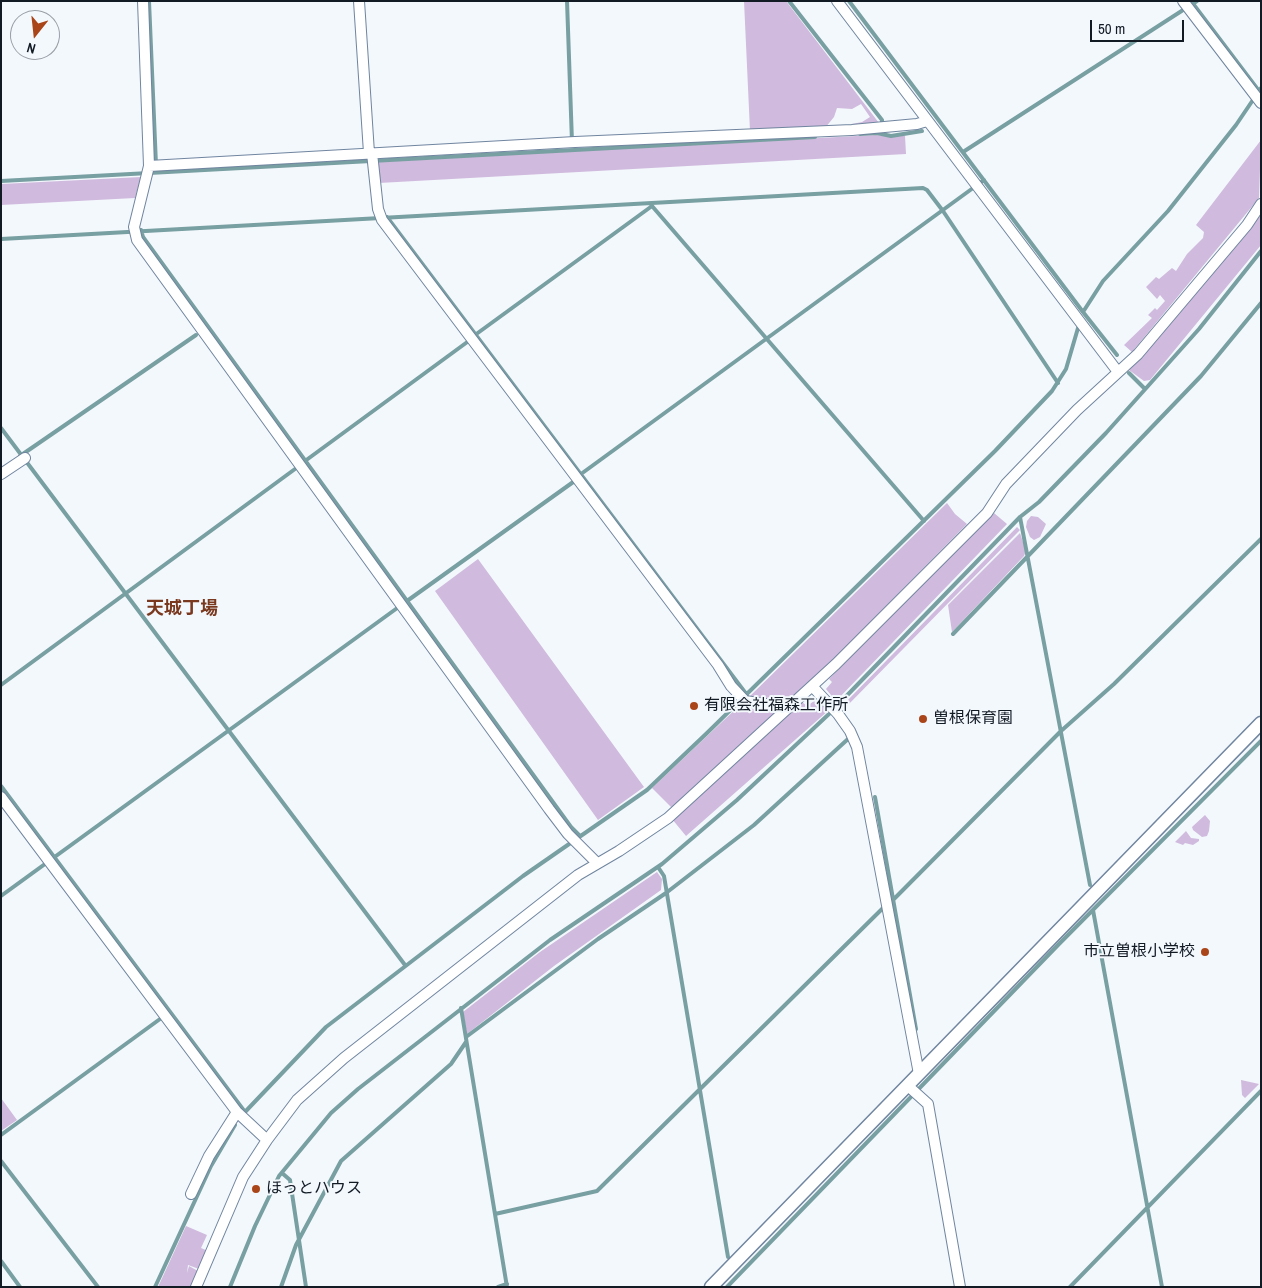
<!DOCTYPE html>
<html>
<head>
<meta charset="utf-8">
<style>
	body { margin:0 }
	#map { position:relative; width:1262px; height:1288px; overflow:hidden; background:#f3f8fd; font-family:"Archivo Narrow",sans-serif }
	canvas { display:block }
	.frame { position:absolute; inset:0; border:2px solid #121a24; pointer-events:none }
	.north { position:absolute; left:10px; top:10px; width:50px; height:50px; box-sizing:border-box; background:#f3f8fd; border:1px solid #999fa6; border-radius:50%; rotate:196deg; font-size:14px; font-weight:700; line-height:20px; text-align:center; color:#121a24 }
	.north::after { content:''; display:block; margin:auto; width:18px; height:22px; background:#aa4519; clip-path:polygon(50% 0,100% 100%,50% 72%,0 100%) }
	.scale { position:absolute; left:1090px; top:20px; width:94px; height:22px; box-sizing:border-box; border:2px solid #121a24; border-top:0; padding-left:6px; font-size:15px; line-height:18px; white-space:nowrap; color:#121a24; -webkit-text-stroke:4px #f3f8fd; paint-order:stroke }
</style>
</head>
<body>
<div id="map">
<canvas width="1262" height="1288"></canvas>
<div class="frame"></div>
<div class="north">N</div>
<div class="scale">50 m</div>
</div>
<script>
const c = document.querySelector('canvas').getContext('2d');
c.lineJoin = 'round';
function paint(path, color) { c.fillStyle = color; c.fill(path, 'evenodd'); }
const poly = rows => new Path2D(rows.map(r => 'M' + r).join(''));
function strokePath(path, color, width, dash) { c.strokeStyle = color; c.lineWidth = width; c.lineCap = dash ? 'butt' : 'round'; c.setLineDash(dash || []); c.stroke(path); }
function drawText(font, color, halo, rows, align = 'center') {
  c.font = font + ' "Archivo Narrow","Noto Sans JP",sans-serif'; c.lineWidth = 4; c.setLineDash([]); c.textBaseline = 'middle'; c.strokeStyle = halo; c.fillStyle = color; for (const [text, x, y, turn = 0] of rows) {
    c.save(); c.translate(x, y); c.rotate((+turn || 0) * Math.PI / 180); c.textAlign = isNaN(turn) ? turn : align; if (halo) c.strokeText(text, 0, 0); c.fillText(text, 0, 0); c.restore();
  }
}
const green = poly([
	[744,1,786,1,879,123,853,126,852,124,862,122,870,117,861,104,852,109,837,108,834,117,825,128,750,131],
	[875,135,905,136,906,154,379,183,377,162],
	[1261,140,1259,198,1132,352,1124,345,1152,318,1148,315,1155,308,1157,310,1165,301,1160,295,1157,299,1146,287,1156,277,1159,279,1172,268,1176,271,1187,254,1203,238,1204,232,1196,225],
	[141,177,135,198,1,205,1,184],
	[1261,215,1261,245,1150,380,1144,381,1129,370],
	[947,503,955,514,967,524,800,693,791,700,780,702,748,698],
	[994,513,1007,524,836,701,826,689,832,682,829,679],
	[1031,516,1038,517,1046,524,1040,537,1034,540,1030,537,1026,527,1027,521],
	[1017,527,1020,530,845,708,843,705],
	[1020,533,1026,551,1024,556,952,632,948,605],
	[478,559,644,787,598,820,435,591],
	[814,701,829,710,686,836,672,819,802,702,807,706],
	[741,704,776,710,775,714,672,808,652,788],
	[1205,815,1210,821,1209,831,1207,836,1202,837,1193,830,1192,827],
	[1186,831,1191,838,1199,839,1199,841,1193,845,1185,843,1183,845,1175,842],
	[657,872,662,879,661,890,554,966,467,1034,463,1012,540,952],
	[1241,1080,1259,1084,1245,1098,1242,1095],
	[1,1098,17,1120,1,1131],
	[186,1226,207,1235,201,1248,208,1251,199,1269,188,1265,187,1273,189,1266,198,1271,191,1287,158,1287]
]);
const stream = poly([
	[149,1,156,165],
	[567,1,572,142],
	[789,1,882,120,882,127],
	[849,1,1083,312],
	[1191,1,1259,91],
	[860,134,877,133,891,136,922,131],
	[963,152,1197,1],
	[1,181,815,137],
	[652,206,924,521],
	[387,217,747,695],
	[141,230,143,237,571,827,580,836],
	[1,239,923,188,927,190,943,211,1058,383],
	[475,335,652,206,652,203],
	[1117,355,1083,312,1103,281,1168,211,1236,125,1261,88],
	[1129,373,1145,389],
	[1,428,405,965],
	[20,456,196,335],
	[305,461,470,340],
	[581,474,984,180],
	[1020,517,1090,885],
	[407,601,576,480],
	[953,634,1201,376,1261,303],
	[1,685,295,469],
	[1,786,245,1112],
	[875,797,916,1029],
	[658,867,664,876,728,1257],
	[1,896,400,606],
	[892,901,1061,731,1114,684,1261,539],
	[1093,910,1162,1287],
	[461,1008,507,1287],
	[466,1037,598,939,666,893,754,825,848,739],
	[245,1112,326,1027,523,876,647,790,707,733,995,451,1052,391,1066,369,1078,328],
	[1,1135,160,1019],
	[1,1161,98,1287],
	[282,1173,290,1180,306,1287],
	[495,1214,597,1191,883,908],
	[1,1261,20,1287],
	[155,1287,211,1166,235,1125],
	[230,1287,255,1226,279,1176,331,1113,358,1089,550,940,662,864,737,800,829,714,1020,517,1039,502,1106,433,1199,329,1261,251],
	[281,1287,296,1245,341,1161,451,1064,466,1042],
	[498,1287,507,1284],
	[727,1287,1059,944,1261,741],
	[1070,1287,1261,1091]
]);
const minor = poly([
	[143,1,149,166,134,227,137,240,549,809,568,834,597,863],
	[359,1,369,153],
	[837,1,1118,372],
	[1183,1,1261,103],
	[372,153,378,209,382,220,718,665,731,686,745,701,779,706,786,710],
	[149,166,575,142,852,130,917,124,927,121],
	[1,474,25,458],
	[812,686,838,714,850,731,857,747,919,1074],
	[1,797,237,1112,267,1140],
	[908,1086,928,1104,960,1287],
	[191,1194,209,1156,237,1112],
	[196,1287,243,1177,267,1140,297,1100,344,1058,578,875,619,851,668,818,836,664,987,513,1006,484,1077,410,1138,354,1247,225,1261,204]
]);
const tertiary = poly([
	[711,1287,1261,723]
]);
const markers = [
	[694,706,5,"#aa4519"],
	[923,719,5,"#aa4519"],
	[1205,952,5,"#aa4519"],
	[256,1189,5,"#aa4519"]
];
const poiNames = [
	["有限会社福森工作所",704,706],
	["曽根保育園",933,719],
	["市立曽根小学校",1195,952,"right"],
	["ほっとハウス",266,1189]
];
const neighbourhoodNames = [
	["天城丁場",182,609]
];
paint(green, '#d0badd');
strokePath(stream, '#789fa1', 4);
strokePath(minor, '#70859f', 12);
strokePath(tertiary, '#70859f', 15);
strokePath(minor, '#fff', 10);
strokePath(tertiary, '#fff', 12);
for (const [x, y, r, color] of markers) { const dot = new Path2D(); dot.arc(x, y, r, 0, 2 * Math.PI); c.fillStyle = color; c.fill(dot); strokePath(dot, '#f3f8fd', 2); }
drawText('16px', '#121a24', '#f3f8fd', poiNames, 'left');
drawText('bold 18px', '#7a381e', '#f3f8fd', neighbourhoodNames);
</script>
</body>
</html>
